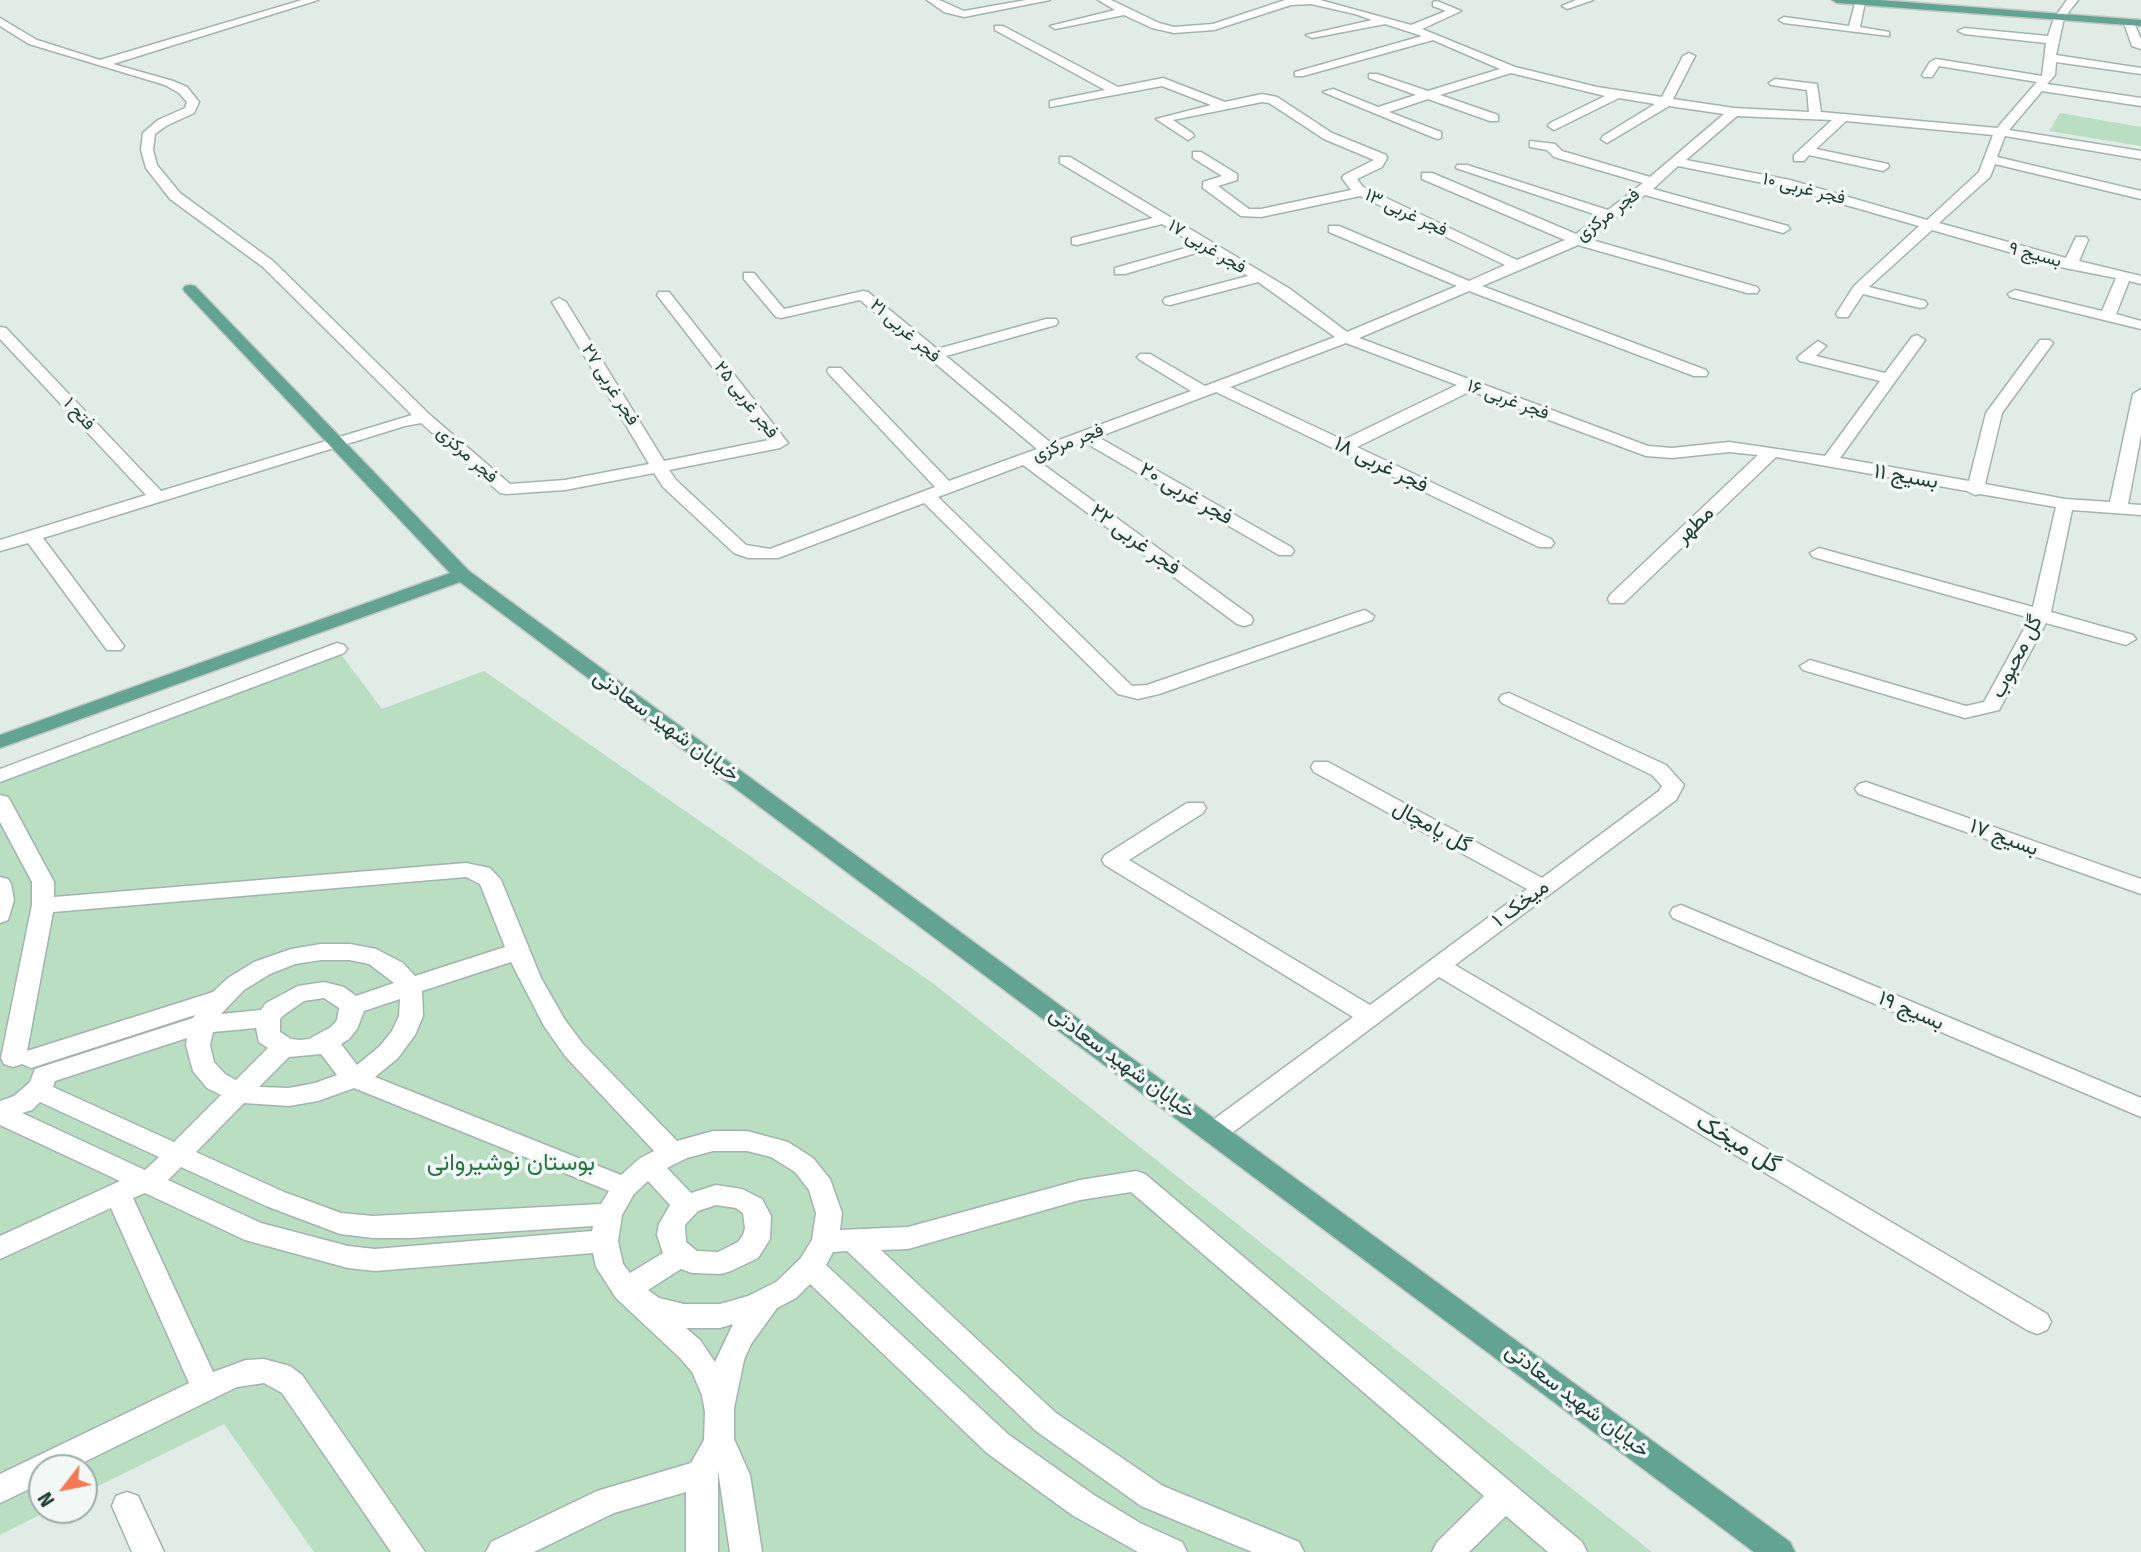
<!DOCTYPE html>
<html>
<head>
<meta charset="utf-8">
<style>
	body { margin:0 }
	#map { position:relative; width:2141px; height:1552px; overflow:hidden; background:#e1ece7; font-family:"Fira Sans",sans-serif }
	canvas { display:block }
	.north { position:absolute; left:28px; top:1454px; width:70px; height:70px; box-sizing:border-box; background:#f1f8f5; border:2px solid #9dada8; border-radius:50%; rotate:238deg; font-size:19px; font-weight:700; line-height:28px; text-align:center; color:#203d35 }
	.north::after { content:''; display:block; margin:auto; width:24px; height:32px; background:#f77854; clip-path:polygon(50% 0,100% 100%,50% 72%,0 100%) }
</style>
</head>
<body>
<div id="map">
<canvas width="2141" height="1552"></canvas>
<div class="north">N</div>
</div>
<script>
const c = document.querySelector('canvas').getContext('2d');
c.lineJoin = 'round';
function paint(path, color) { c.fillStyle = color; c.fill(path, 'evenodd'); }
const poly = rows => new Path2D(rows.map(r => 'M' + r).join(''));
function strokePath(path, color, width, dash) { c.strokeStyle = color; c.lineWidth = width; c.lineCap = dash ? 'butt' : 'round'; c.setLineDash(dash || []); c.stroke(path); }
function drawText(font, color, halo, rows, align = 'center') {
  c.font = font + ' "Fira Sans",Vazirmatn,sans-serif'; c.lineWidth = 7; c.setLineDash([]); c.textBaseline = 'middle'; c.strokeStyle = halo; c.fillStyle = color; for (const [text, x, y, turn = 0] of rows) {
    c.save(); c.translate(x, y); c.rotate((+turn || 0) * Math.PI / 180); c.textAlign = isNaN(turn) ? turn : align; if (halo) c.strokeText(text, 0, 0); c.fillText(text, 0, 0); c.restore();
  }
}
const green = poly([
	[2060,113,2141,127,2141,146,2049,131],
	[337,649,382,709,484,671,934,984,1652,1552,314,1552,224,1424,84,1493,84,1468,42,1468,42,1510,50,1510,0,1535,0,776]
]);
const minor = poly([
	[302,0,318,0,113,64,173,81,187,87,199,102,194,113,166,126,155,134,153,150,157,165,180,193,273,261,430,415,510,484,565,480,649,464,552,302,559,298,566,302,664,461,769,440,657,295,659,292,669,292,788,443,780,448,669,470,676,480,746,545,770,549,935,487,829,374,827,371,829,368,841,368,949,481,1037,449,860,300,781,318,776,317,744,279,744,273,754,273,784,309,863,291,868,292,937,349,1046,319,1056,319,1058,322,1056,325,946,356,1051,443,1191,391,1140,360,1137,357,1140,354,1150,354,1205,386,1335,337,1258,282,1170,305,1165,304,1163,301,1165,298,1248,276,1206,250,1125,274,1115,274,1115,268,1196,245,1162,224,1077,245,1072,244,1072,238,1153,218,1060,163,1060,157,1070,157,1290,289,1347,332,1457,286,1329,232,1329,226,1339,226,1469,281,1505,265,1360,196,1261,217,1241,216,1203,188,1203,182,1222,176,1193,158,1193,152,1201,152,1237,174,1237,180,1218,186,1249,209,1261,209,1351,190,1342,178,1344,175,1374,160,1324,139,1269,103,1262,102,1173,120,1192,133,1194,136,1188,140,1156,119,1211,105,1162,86,1050,107,1050,101,1105,90,995,30,995,26,1003,26,1118,87,1163,78,1225,102,1262,94,1277,97,1332,133,1386,155,1387,158,1382,167,1357,179,1363,187,1517,260,1565,240,1422,179,1422,173,1432,173,1576,234,1600,216,1456,168,1457,165,1467,165,1608,210,1643,183,1554,157,1547,150,1530,147,1530,141,1555,144,1562,151,1650,177,1724,114,1669,106,1607,143,1601,139,1603,136,1655,104,1619,98,1554,130,1548,126,1550,123,1605,96,1511,73,1440,95,1498,115,1498,121,1490,121,1428,99,1389,112,1441,132,1441,138,1437,139,1323,92,1333,89,1378,107,1416,95,1369,78,1369,74,1377,74,1428,91,1500,69,1433,40,1303,76,1295,76,1295,72,1422,36,1385,24,1312,38,1306,35,1372,20,1355,14,1311,4,1291,5,1214,30,1174,33,1152,28,1124,15,1055,29,1050,26,1115,10,1098,0,1111,0,1159,23,1174,27,1213,24,1285,0,1320,0,1411,25,1446,11,1433,6,1433,2,1437,1,1461,11,1422,29,1515,67,1597,87,1662,97,1683,56,1689,53,1695,56,1673,99,1734,108,1809,112,1807,90,1771,85,1769,83,1775,79,1817,84,1821,112,1997,128,2037,82,1939,66,1932,77,1924,77,1922,75,1930,62,1936,59,2042,76,2046,43,1964,34,1958,31,1964,28,2048,36,2054,18,2067,0,2078,0,2064,18,2056,55,2141,68,2141,74,2056,62,2055,75,2047,84,2141,98,2141,106,2042,91,2009,130,2141,151,2141,159,2005,136,1997,157,2141,191,2141,199,1995,164,1990,177,1939,223,2066,258,2076,237,2086,237,2088,240,2079,261,2141,276,2141,284,2129,281,2116,314,2141,321,2141,329,2010,297,2008,294,2015,290,2102,311,2116,278,2065,268,1932,230,1869,287,1925,301,1927,304,1925,307,1920,308,1863,294,1848,317,1838,317,1836,314,1854,286,1919,226,1783,187,1678,166,1653,189,1788,226,1790,229,1783,233,1645,195,1588,239,1757,287,1759,290,1757,293,1747,293,1578,245,1482,286,1706,370,1708,373,1706,376,1694,376,1469,291,1359,338,1648,446,1672,448,1729,442,1825,456,1880,381,1800,361,1797,358,1800,355,1818,341,1826,346,1816,356,1885,373,1912,337,1917,335,1925,340,1840,458,1969,481,1986,413,2040,340,2050,340,2053,343,2002,413,1985,484,2065,499,2110,502,2133,394,2141,389,2141,435,2128,504,2141,505,2141,515,2072,510,2051,612,2133,635,2136,639,2126,645,2046,623,1999,710,1965,718,1803,670,1800,666,1810,660,1966,706,1984,702,2030,618,1813,557,1810,553,1819,548,2033,607,2056,507,1980,494,1975,495,1967,491,1776,457,1624,603,1610,603,1608,599,1610,595,1758,455,1729,452,1672,458,1646,456,1471,391,1357,447,1551,539,1554,543,1551,547,1539,547,1216,392,1098,437,1291,547,1294,551,1291,555,1279,555,1084,442,1037,460,1251,616,1253,620,1251,624,1244,626,1237,624,1023,465,938,497,1132,686,1147,685,1358,612,1365,610,1374,616,1372,620,1159,694,1138,699,1118,694,924,503,778,558,748,558,734,553,663,487,654,473,565,490,506,494,500,493,421,423,405,426,43,538,124,646,121,650,107,650,28,543,0,551,0,540,146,495,0,339,0,327,6,328,161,491,412,415,263,267,170,199,146,168,141,150,143,133,158,120,185,108,187,102,179,93,165,85,29,44,0,26,0,18,37,40,100,60,302,0],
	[1737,116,1832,120,1794,155,1794,161,1804,161,1809,155,1883,171,1889,167,1888,164,1816,149,1846,121,1993,135,1979,172,1927,220,1790,180,1686,160,1737,116],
	[1346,343,1457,385,1343,440,1230,387,1346,343],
	[927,0,939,0,964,11,1026,0,1050,0,964,17,944,12,927,0],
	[1576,0,1593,0,1567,9,1562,6,1576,0],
	[1856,0,1865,2,1860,27,1889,32,1889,36,1784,23,1779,20,1784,17,1849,26,1856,0],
	[2129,20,2134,23,2141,39,2141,49,2132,46,2124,23,2129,20],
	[337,643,344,645,347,649,344,653,0,782,0,769,337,643],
	[1509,693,1666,765,1684,785,1676,800,1455,965,2047,1314,2051,1322,2047,1330,2037,1334,2027,1330,1439,977,1224,1139,1215,1142,1206,1139,1202,1132,1206,1125,1353,1017,1105,865,1102,860,1105,855,1187,803,1203,803,1206,808,1203,813,1129,860,1370,1005,1527,889,1314,772,1311,767,1314,762,1328,762,1542,878,1659,791,1662,786,1652,775,1502,703,1499,699,1502,695,1509,693],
	[1866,782,2141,879,2141,894,1859,794,1855,789,1859,784,1866,782],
	[0,795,8,797,11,802,54,882,54,897,466,863,490,868,501,880,541,978,565,1020,583,1044,677,1141,713,1131,747,1131,788,1142,813,1158,830,1179,842,1213,840,1230,908,1227,1080,1180,1136,1171,1145,1174,1582,1542,1587,1552,1548,1552,1506,1516,1469,1552,1432,1552,1437,1542,1484,1496,1131,1192,1080,1200,908,1249,881,1250,1056,1413,1163,1486,1299,1542,1304,1552,1252,1552,1141,1506,1036,1431,847,1251,833,1252,826,1265,1009,1435,1094,1495,1140,1523,1182,1542,1187,1552,1138,1552,1072,1515,987,1453,810,1284,796,1298,777,1308,751,1344,744,1360,734,1408,734,1439,750,1475,762,1552,730,1552,718,1470,718,1552,686,1552,686,1492,614,1513,534,1552,486,1552,491,1542,597,1491,691,1463,704,1440,705,1412,702,1395,692,1372,680,1358,616,1298,596,1267,593,1253,375,1271,348,1268,245,1240,145,1193,133,1198,213,1372,246,1360,264,1359,290,1366,302,1375,425,1552,391,1552,282,1393,264,1383,237,1387,72,1468,42,1468,42,1483,0,1503,0,1474,189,1383,111,1208,0,1259,0,1236,120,1181,0,1125,0,1101,14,1096,30,1082,35,1069,193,1018,195,1015,31,1068,22,1064,13,1067,4,1064,1,1058,32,905,32,882,0,822,0,795],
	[466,877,480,884,505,947,415,976,403,963,376,949,350,944,321,944,291,949,254,962,228,978,213,992,27,1051,53,912,466,877],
	[321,960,350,960,369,964,394,983,356,996,344,987,324,982,298,986,266,1003,261,1010,221,1014,244,990,270,974,295,964,321,960],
	[511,962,544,1026,565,1056,654,1151,640,1158,621,1175,375,1077,398,1058,415,1035,423,1016,422,991,511,962],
	[324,998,339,1008,337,1020,331,1027,309,1039,300,1040,291,1039,280,1032,280,1019,284,1015,304,1001,324,998],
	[400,999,399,1016,392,1031,380,1046,357,1065,341,1044,349,1039,357,1029,364,1011,400,999],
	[256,1028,259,1042,268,1048,236,1080,225,1074,214,1062,210,1045,213,1032,256,1028],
	[187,1038,186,1045,193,1071,207,1088,221,1095,174,1142,53,1087,55,1081,187,1038],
	[321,1054,337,1075,315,1083,289,1088,259,1087,289,1057,321,1054],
	[354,1088,609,1191,601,1204,373,1216,341,1213,284,1192,196,1152,244,1103,289,1106,318,1101,354,1088],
	[40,1102,159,1157,145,1170,22,1113,32,1110,40,1102],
	[713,1151,747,1151,771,1157,795,1172,809,1190,816,1213,812,1240,800,1259,776,1282,748,1296,720,1304,684,1304,659,1298,648,1290,681,1269,692,1273,721,1274,731,1271,758,1258,770,1239,771,1216,762,1199,742,1189,716,1185,691,1193,667,1168,687,1158,713,1151],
	[181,1167,266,1206,340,1234,373,1238,411,1238,593,1226,592,1231,375,1249,348,1246,261,1223,168,1180,181,1167],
	[648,1181,670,1205,659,1224,657,1235,663,1253,630,1273,623,1264,618,1241,622,1215,634,1194,648,1181],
	[716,1205,736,1208,743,1213,745,1228,743,1235,738,1242,718,1252,697,1251,686,1242,685,1225,698,1211,716,1205],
	[733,1324,715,1362,700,1340,686,1328,720,1328,733,1324],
	[0,877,8,879,11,884,14,900,8,920,0,923,0,877],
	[1681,905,2141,1098,2141,1117,1673,918,1670,913,1673,908,1681,905],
	[127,1492,138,1496,164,1552,132,1552,112,1506,116,1496,127,1492]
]);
const major = poly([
	[1832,0,1879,0,2141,20,2141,26,1837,3,1832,0],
	[190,285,195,286,469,571,1790,1542,1795,1552,1754,1552,460,582,0,748,0,735,450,573,185,292,183,289,185,286,190,285]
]);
const farStreetnames = [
	["فجر غربی ۱۰",1804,189,14],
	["فجر غربی ۱۳",1406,213,25],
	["فجر مرکزی",1608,215,-37],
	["فجر غربی ۱۷",1207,247,31],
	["بسیج ۹",2035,255,15],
	["فجر غربی ۲۱",905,331,41],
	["فجر غربی ۲۷",610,385,58],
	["فجر غربی ۲۵",746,400,52],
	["فجر غربی ۱۶",1508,400,20],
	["فتح ۱",79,414,47],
	["فجر مرکزی",1068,443,-21],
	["فجر مرکزی",467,455,42]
];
const streetNames = [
	["فجر غربی ۱۸",1381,465,26],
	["بسیج ۱۱",1906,477,10],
	["فجر غربی ۲۰",1186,494,30],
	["مطهر",1695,525,-44],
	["فجر غربی ۲۲",1135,540,36],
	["گل محبوب",2017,657,-63],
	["خیابان شهید سعادتی",666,726,36],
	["گل پامچال",1432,827,29],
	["بسیج ۱۷",2004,838,20],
	["میخک ۱",1521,904,-37],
	["بسیج ۱۹",1911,1011,23],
	["خیابان شهید سعادتی",1122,1063,36],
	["خیابان شهید سعادتی",1577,1401,37]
];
const nearStreetnames = [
	["گل میخک",1738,1144,31]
];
const nearParknames = [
	["بوستان نوشیروانی",511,1163]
];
paint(green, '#b9dec2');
strokePath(minor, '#a3b4ae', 3);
strokePath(major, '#c1c9c6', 3);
paint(minor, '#fff');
paint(major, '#63a392');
drawText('18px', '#203d35', '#f1f8f5', farStreetnames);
drawText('21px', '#203d35', '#f1f8f5', streetNames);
drawText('24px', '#203d35', '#f1f8f5', nearStreetnames);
drawText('24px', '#297645', '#f1f8f5', nearParknames);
</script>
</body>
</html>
